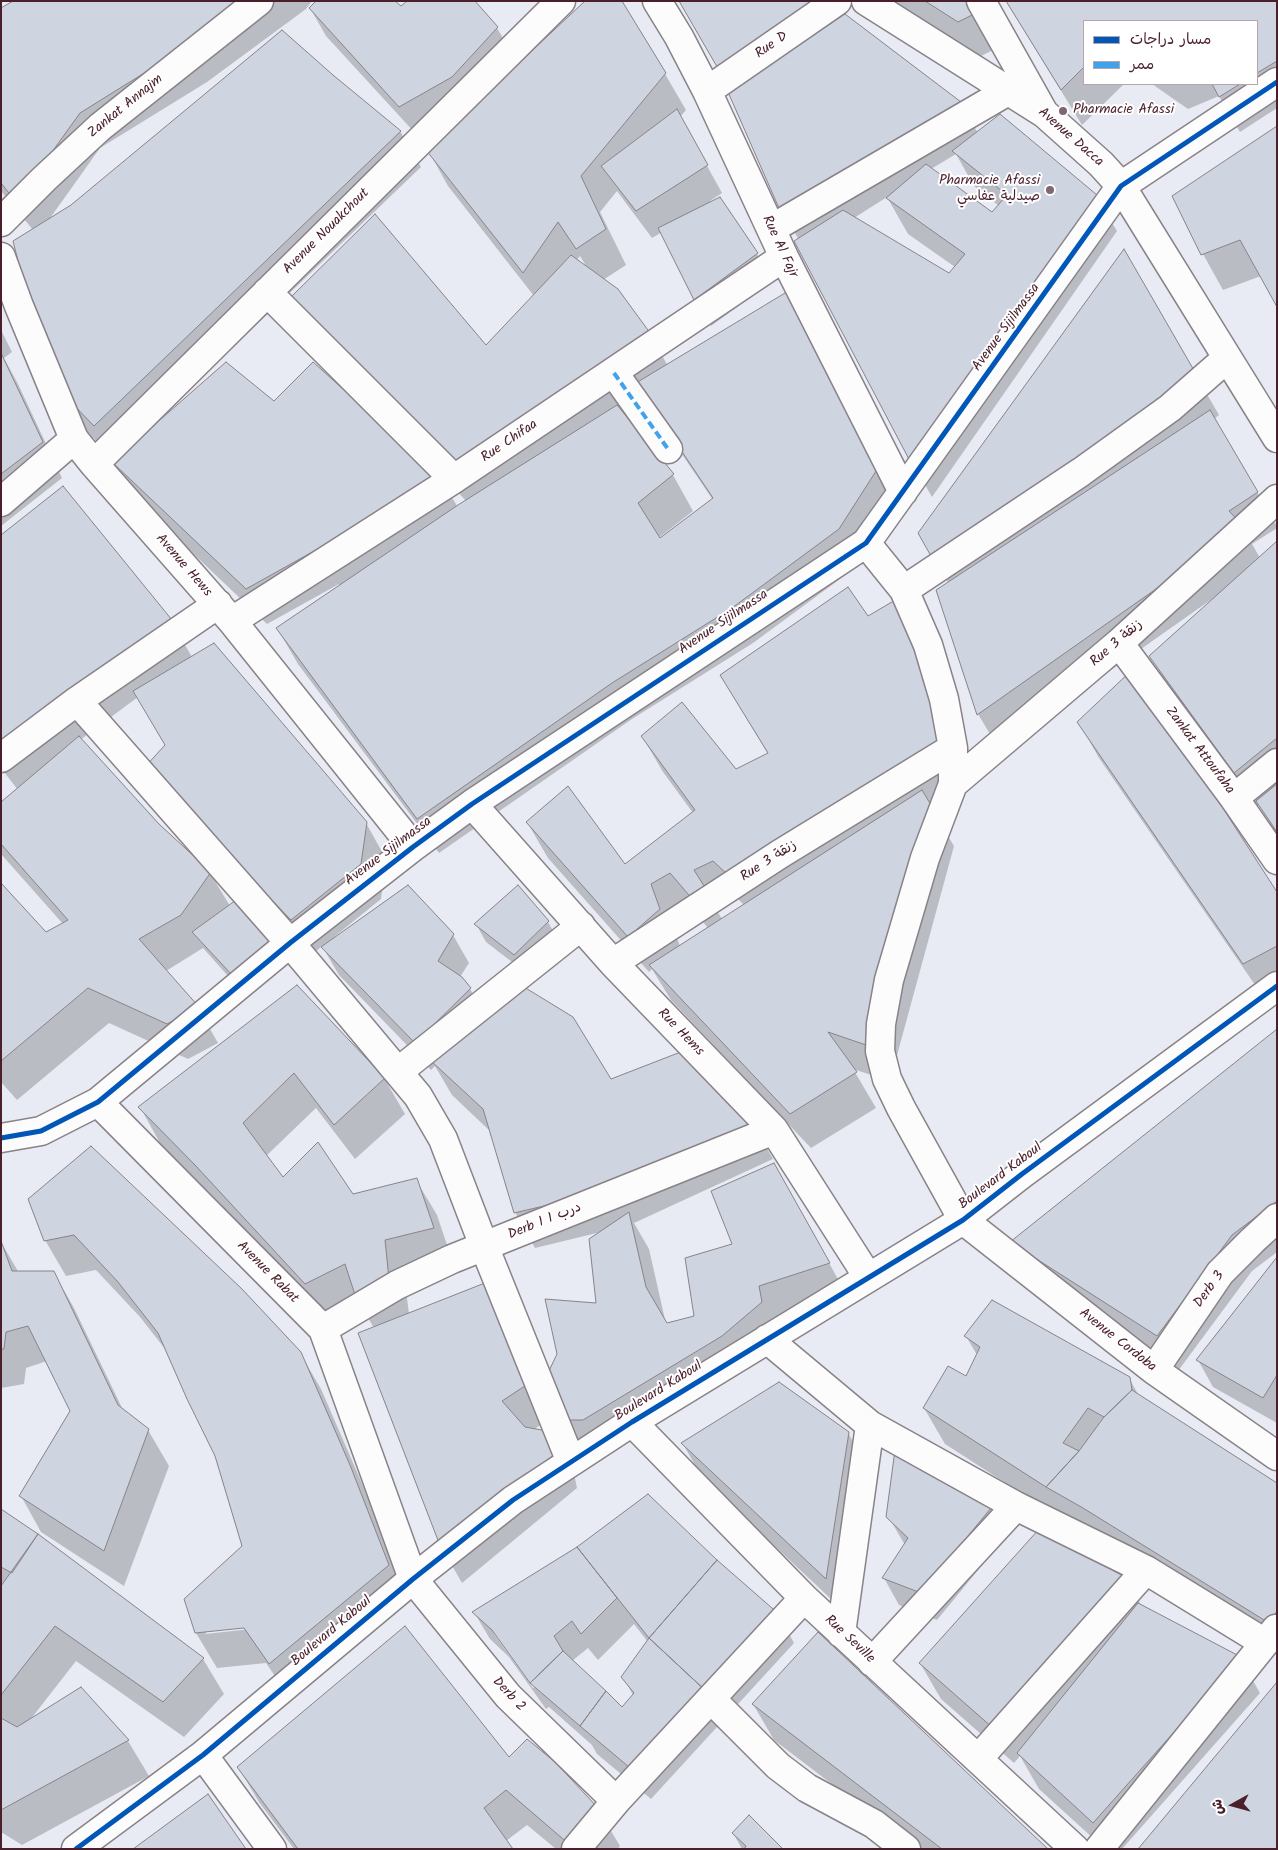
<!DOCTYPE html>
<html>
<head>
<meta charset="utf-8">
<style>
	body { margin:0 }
	#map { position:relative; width:1278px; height:1850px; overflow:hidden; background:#e8ebf3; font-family:Kalam,"Playpen Sans Arabic",sans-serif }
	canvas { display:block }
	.frame { position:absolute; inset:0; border:2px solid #4a1f2b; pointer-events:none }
	.legend { position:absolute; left:1083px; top:20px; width:175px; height:65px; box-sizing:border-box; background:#fff; border:1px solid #b7a5aa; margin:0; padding:6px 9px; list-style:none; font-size:15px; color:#4a1f2b }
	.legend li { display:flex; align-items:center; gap:10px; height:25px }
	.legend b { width:25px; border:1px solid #b7a5aa }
	.north { position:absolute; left:1208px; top:1780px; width:50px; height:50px; -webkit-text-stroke:4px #fff; paint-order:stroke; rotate:263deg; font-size:14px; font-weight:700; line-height:20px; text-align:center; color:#4a1f2b }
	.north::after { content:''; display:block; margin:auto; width:18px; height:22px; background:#4a1f2b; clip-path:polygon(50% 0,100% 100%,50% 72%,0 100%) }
</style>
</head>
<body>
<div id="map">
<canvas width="1278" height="1850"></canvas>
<div class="frame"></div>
<ul class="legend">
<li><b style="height:6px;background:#0057b8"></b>مسار دراجات</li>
<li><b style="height:6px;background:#40a2eb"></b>ممر</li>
</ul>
<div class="north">ش</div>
</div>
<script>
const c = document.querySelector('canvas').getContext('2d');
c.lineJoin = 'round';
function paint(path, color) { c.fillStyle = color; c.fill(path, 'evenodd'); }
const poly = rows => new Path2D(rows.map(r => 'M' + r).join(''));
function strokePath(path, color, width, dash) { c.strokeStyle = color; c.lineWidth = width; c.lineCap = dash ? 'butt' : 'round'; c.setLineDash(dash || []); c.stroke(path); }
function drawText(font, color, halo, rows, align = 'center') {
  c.font = font + ' Kalam,"Playpen Sans Arabic",sans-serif'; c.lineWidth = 4; c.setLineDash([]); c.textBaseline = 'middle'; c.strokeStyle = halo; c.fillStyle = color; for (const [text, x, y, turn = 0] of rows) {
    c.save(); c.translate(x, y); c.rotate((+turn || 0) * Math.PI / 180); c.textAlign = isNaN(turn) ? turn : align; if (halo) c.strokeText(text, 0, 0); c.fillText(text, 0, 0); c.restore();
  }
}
const shadow = poly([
	[16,1,312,1,306,9,207,82,100,148,48,221,332,76,400,131,421,167,150,427,152,428,274,403,442,480,457,506,466,501,313,333,486,347,534,296,448,186,428,150,665,74,686,110,680,117,722,193,710,201,711,203,720,198,757,254,773,281,711,326,695,299,662,232,652,238,617,191,600,212,626,265,603,280,652,338,668,366,790,292,897,505,859,565,753,643,632,719,439,853,298,664,277,628,340,586,339,584,267,624,134,497,114,462,115,461,87,431,66,395,33,230,1,191,1,10],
	[580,256,588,269,576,261],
	[643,392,658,419,713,500,658,542,656,540,693,511,673,475,618,408],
	[819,1,832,24,845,16,960,103,978,133,1000,116,1096,196,1117,231,932,497,912,462,799,240,784,214,729,93],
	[956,154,974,186,999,206,992,213,931,169],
	[887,197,908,234,955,267,949,275,854,218],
	[891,1,973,1,999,47,979,57],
	[1006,1,1277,1,1277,108,1240,132,1219,96,1188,109,1152,84,1257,84,1257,21,1084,21,1084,84,1124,84,1082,125],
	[310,8,401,8,497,28,513,55,416,134,326,36],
	[1277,127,1261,276,1223,290,1203,254,1173,197],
	[1124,252,1219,415,1214,419,1277,526,1277,528,1252,544,1260,558,1277,543,1277,835,1259,804,1255,808,1171,692,1151,656,1213,600,1212,599,999,749,978,714,938,591,949,584,920,534],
	[1,330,12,352,4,358,18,384,62,478,1,526],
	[171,621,192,657,366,823,386,859,381,899,334,937,335,939,408,887,453,935,469,963,460,977,470,989,487,1017,611,1081,753,1124,773,1159,634,1223,649,1249,666,1324,695,1317,734,1245,794,1200,849,1299,782,1338,742,1372,604,1455,587,1456,566,1420,597,1305,601,1232,535,1248,515,1212,491,1132,452,1095,435,1066,431,1070,339,975,322,946,312,955,166,804,166,745,138,697,80,740,159,824,210,873,230,906,275,946,286,964,244,994,203,948,166,971,198,1008,218,1043,188,1059,109,1023,17,1100,1,1082,1,884,45,933,63,924,1,854,1,804,18,790,1,768],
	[721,676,970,780,929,804,954,846,890,1081,853,1069,876,1108,811,1148,671,1000,652,969,649,972,548,858,527,822,624,866,693,813,663,772,642,736,735,771,768,754],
	[735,896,744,905,722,919,714,906],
	[691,908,708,928,680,946,670,920],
	[1079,723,1277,894,1277,992,1264,998,1099,758],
	[548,922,558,940,525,972,486,942,476,924],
	[297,987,384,1078,405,1114,355,1159,316,1108,266,1156,283,1179,353,1195,416,1180,437,1215,453,1263,404,1275,409,1314,494,1280,554,1416,533,1430,573,1469,577,1488,462,1583,442,1548,374,1328,359,1302,326,1319,217,1200,160,1143,140,1107],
	[1277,1031,1277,1252,1252,1271,1178,1371,1032,1278,1012,1242],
	[29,1200,300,1353,321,1389,370,1502,409,1601,290,1698,266,1663,217,1668,196,1633,243,1546,217,1455,169,1354,140,1317,96,1270,66,1276,45,1240],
	[250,1626,251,1629,205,1634,208,1631],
	[1,1242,19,1273,54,1273,74,1308,123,1410,148,1430,169,1466,124,1586,41,1532,21,1496,71,1411,47,1361,26,1368,24,1384,1,1388],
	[1277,1258,1277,1423,1213,1387,1198,1360],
	[966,1336,1129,1378,1139,1396,1277,1484,1277,1649,1068,1523,945,1444,924,1408,966,1378,977,1355],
	[848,1433,868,1468,846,1613,703,1479,683,1444],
	[648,1496,716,1561,779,1616,794,1643,651,1799,597,1754,592,1745,549,1707,546,1709,509,1657,490,1639,474,1612,577,1548],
	[634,1624,648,1642,623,1677,633,1695,622,1709,572,1661,588,1648,598,1660],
	[494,1634,497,1634,535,1687,533,1688],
	[990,1508,1006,1536,937,1620,899,1605,884,1578,905,1545,888,1516],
	[1,1510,203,1659,224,1694,184,1737,76,1661,30,1720,81,1688,128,1741,149,1776,22,1845,1,1832],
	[1127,1580,1142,1607,1240,1658,1260,1693,1122,1849,1105,1849,1039,1789,1020,1756,1014,1763,941,1699,920,1663],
	[753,1704,1046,1849,917,1849,774,1740],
	[509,1759,599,1811,620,1846,618,1849,556,1849,527,1825,506,1841,511,1849,294,1849,259,1802,238,1767],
	[733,1833,781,1849,742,1849]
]);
const building = poly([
	[13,1,248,1,186,47,80,113,16,202,1,183,1,8,13,1],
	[316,1,395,1,401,6,407,1,475,1,498,27,452,77,399,107,309,8,316,1],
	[585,1,622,1,666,73,581,176,606,229,576,249,558,222,523,273,426,150,585,1],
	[679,1,817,1,720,72,679,1],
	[925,1,974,1,980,11,958,22,925,1],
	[1006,1,1277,1,1277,61,1257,73,1257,21,1084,21,1084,67,1061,90,1006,1],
	[845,14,961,102,782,215,728,92,845,14],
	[282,30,333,75,401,131,94,426,65,396,39,344,13,241,71,205,282,30],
	[1212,84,1240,84,1219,97,1212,84],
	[677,109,708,165,636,211,601,166,677,109],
	[1000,114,1097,195,911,463,794,241,843,210,949,273,965,254,886,198,926,164,992,212,1007,195,952,151,1000,114],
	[1277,126,1277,307,1240,240,1201,255,1172,196,1277,126],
	[720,197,758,253,694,300,658,228,720,197],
	[375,214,486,345,571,255,618,289,653,337,447,469,291,297,375,214],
	[1124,249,1199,379,936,565,918,533,1124,249],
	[790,290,878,468,839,529,732,608,612,683,417,819,276,628,458,505,617,405,674,474,638,503,660,538,713,498,636,383,790,290],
	[1,353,43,442,1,474,1,353],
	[226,362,274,401,313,362,443,479,246,589,112,462,226,362],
	[1210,410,1258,492,1229,511,1244,527,977,715,936,590,1210,410],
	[63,486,172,620,1,749,1,535,63,486],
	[1277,541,1277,738,1234,773,1149,656,1277,541],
	[848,587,868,616,897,599,951,744,729,876,713,861,694,870,706,889,694,901,670,873,651,884,660,909,628,937,526,822,568,786,625,864,695,810,641,736,682,702,736,769,768,753,720,675,848,587],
	[214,643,367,822,361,864,291,920,144,768,165,745,133,691,214,643],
	[1133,669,1277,892,1277,946,1243,964,1077,722,1133,669],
	[79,736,159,824,211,872,181,915,139,939,199,1007,167,1024,88,988,1,1061,1,883,46,932,68,920,1,844,1,802,79,736],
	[1277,784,1277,832,1256,801,1277,784],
	[922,790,934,810,869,1046,828,1032,857,1072,790,1114,649,965,922,790],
	[408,885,454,934,438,961,462,977,471,988,415,1043,321,947,408,885],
	[518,885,549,921,514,955,474,924,518,885],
	[243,895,276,945,233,976,192,932,243,895],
	[297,985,385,1078,334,1125,294,1073,243,1123,283,1177,318,1142,353,1194,417,1178,434,1228,385,1240,389,1279,357,1301,345,1264,305,1284,195,1165,138,1107,297,985],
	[524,987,573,1017,611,1079,691,1048,754,1123,608,1191,514,1213,483,1109,430,1060,524,987],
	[1277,1029,1277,1201,1232,1235,1157,1336,1010,1242,1277,1029],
	[91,1146,242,1289,301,1352,350,1465,389,1565,269,1664,244,1628,195,1633,184,1599,242,1546,215,1456,187,1399,158,1333,118,1282,74,1235,44,1241,28,1199,91,1146],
	[774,1163,830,1263,759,1286,762,1302,722,1336,583,1420,565,1420,547,1375,557,1354,545,1299,596,1303,589,1239,629,1212,646,1287,667,1323,694,1316,685,1258,732,1244,711,1191,774,1163],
	[1,1241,12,1271,54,1271,118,1405,149,1429,104,1551,19,1496,70,1411,28,1326,6,1332,4,1349,1,1349,1,1241],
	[1277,1257,1277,1375,1263,1398,1196,1360,1277,1257],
	[495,1279,534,1380,502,1401,525,1427,553,1432,557,1452,441,1548,358,1333,495,1279],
	[992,1300,1130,1377,1132,1390,1104,1417,1088,1408,1063,1443,1079,1451,1046,1487,923,1408,948,1366,966,1376,980,1347,964,1336,992,1300],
	[779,1382,849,1432,826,1579,681,1443,779,1382],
	[1132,1390,1277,1483,1277,1611,1269,1623,1083,1508,1046,1487,1079,1451,1104,1417,1132,1390],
	[895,1450,991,1508,921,1593,882,1578,908,1538,886,1517,895,1450],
	[648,1494,717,1560,649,1638,577,1547,648,1494],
	[1,1509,38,1534,12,1573,1,1567,1,1509],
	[1040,1528,1128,1579,993,1728,919,1663,1040,1528],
	[38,1534,204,1658,163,1702,55,1626,1,1695,1,1586,38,1534],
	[577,1547,617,1598,581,1634,572,1621,554,1636,563,1651,530,1683,492,1630,472,1612,577,1547],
	[717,1560,780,1615,708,1693,649,1638,717,1560],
	[1138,1603,1241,1657,1093,1823,1017,1753,1138,1603],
	[405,1626,509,1757,527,1739,555,1762,600,1810,570,1845,506,1790,484,1808,513,1849,298,1849,237,1767,405,1626],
	[818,1632,1048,1849,942,1849,752,1704,818,1632],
	[649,1638,708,1693,635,1772,580,1726,606,1691,622,1707,634,1693,621,1677,649,1638],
	[563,1651,606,1691,580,1726,530,1683,563,1651],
	[1277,1682,1277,1849,1138,1849,1277,1682],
	[81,1687,129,1740,1,1810,1,1718,17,1727,81,1687],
	[208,1794,246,1849,133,1849,208,1794],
	[749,1815,783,1849,744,1849,746,1846,732,1833,749,1815]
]);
const minor = poly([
	[657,1,679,37,707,91,784,257,903,492],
	[866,1,1045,114,1101,164,1121,186,1277,438],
	[981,1,1044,113],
	[707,91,837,1],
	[1,222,44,179,100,127,259,1],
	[771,229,1008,91],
	[1,257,19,306,74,439,94,464,232,621,413,847],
	[267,292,454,479],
	[614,373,668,449],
	[94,464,561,1],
	[1,502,74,439],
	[866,543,904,590,928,645,944,699,953,748,953,784,925,858,889,980,881,1024,880,1051,887,1079,901,1108,963,1220,1154,1370,1277,1456],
	[904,590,1081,472,1170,408,1226,359],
	[232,621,454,479,784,257],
	[1119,643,1234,798,1277,860],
	[77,701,290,943,418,1096,443,1139,484,1246,571,1462],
	[1,758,77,701,218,604],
	[953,784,1119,643,1277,499],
	[1234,798,1277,763],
	[472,804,613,963,774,1130,868,1277],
	[613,963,780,854,953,748],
	[399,1071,581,926],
	[98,1102,323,1329,413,1579,508,1696,616,1801],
	[1,1138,41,1131,98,1102,290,943,413,847,472,804,866,543,1121,186,1277,82],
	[323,1329,397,1285,452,1259,774,1130],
	[767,1339,870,1425,1016,1506,1146,1570,1265,1643],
	[1154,1370,1220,1273,1253,1240,1277,1218],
	[632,1422,804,1598,1075,1849],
	[841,1633,870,1425],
	[872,1662,1016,1506],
	[711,1699,778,1766,807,1788,874,1824,906,1849],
	[203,1755,272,1849],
	[978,1759,1146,1570],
	[76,1849,203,1755,413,1579,513,1500,632,1422,963,1220,1022,1174,1277,986],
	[576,1849,616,1801,804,1598],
	[1099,1849,1276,1629]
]);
const quiet = poly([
	[614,373,668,449]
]);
const cycleway = poly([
	[1,1138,41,1131,98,1102,290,943,413,847,472,804,866,543,1121,186,1277,82],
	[76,1849,203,1755,413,1579,513,1500,632,1422,963,1220,1022,1174,1277,986]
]);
const markers = [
	[1063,111,5,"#816671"],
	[1050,190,5,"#816671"]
];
const streetNames = [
	["Rue D",772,46,-35],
	["Zankat Annajm",126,107,-39],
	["Avenue Dacca",1070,138,41],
	["Avenue Nouakchout",327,232,-45],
	["Rue Al Fajr",779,247,65],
	["Avenue Sijilmassa",1007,328,-54],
	["Rue Chifaa",510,442,-34],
	["Avenue Hews",183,566,49],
	["Avenue Sijilmassa",724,623,-34],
	["Rue 3 زنقة",1117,644,-41],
	["Zankat Attoufaha",1199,751,53],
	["Avenue Sijilmassa",389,852,-37],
	["Rue 3 زنقة",769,862,-33],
	["Rue Hems",680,1033,46],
	["Boulevard Kaboul",1001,1177,-37],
	["Derb 1 درب 1",545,1222,-22],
	["Avenue Rabat",267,1273,45],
	["Derb 3",1210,1290,-54],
	["Avenue Cordoba",1117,1341,38],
	["Boulevard Kaboul",659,1392,-32],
	["Boulevard Kaboul",332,1632,-40],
	["Rue Seville",849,1640,43],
	["Derb 2",508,1695,47]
];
const poiNames = [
	["Pharmacie Afassi",1073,111],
	["Pharmacie Afassi",1040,182,"right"],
	["صيدلية عفاسي",1040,198,"right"]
];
paint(shadow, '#0003');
paint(building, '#ced4e0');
strokePath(building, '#898288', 1);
strokePath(minor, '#898288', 31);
strokePath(minor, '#fcfcfd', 28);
strokePath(quiet, '#40a2eb', 4, [8, 4]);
strokePath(cycleway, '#0057b8', 5);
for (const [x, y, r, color] of markers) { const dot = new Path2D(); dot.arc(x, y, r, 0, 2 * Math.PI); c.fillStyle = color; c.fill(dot); strokePath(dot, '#fff', 2); }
drawText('14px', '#4a1f2b', '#fff', streetNames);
drawText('14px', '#4a1f2b', '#fff', poiNames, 'left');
</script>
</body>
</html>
